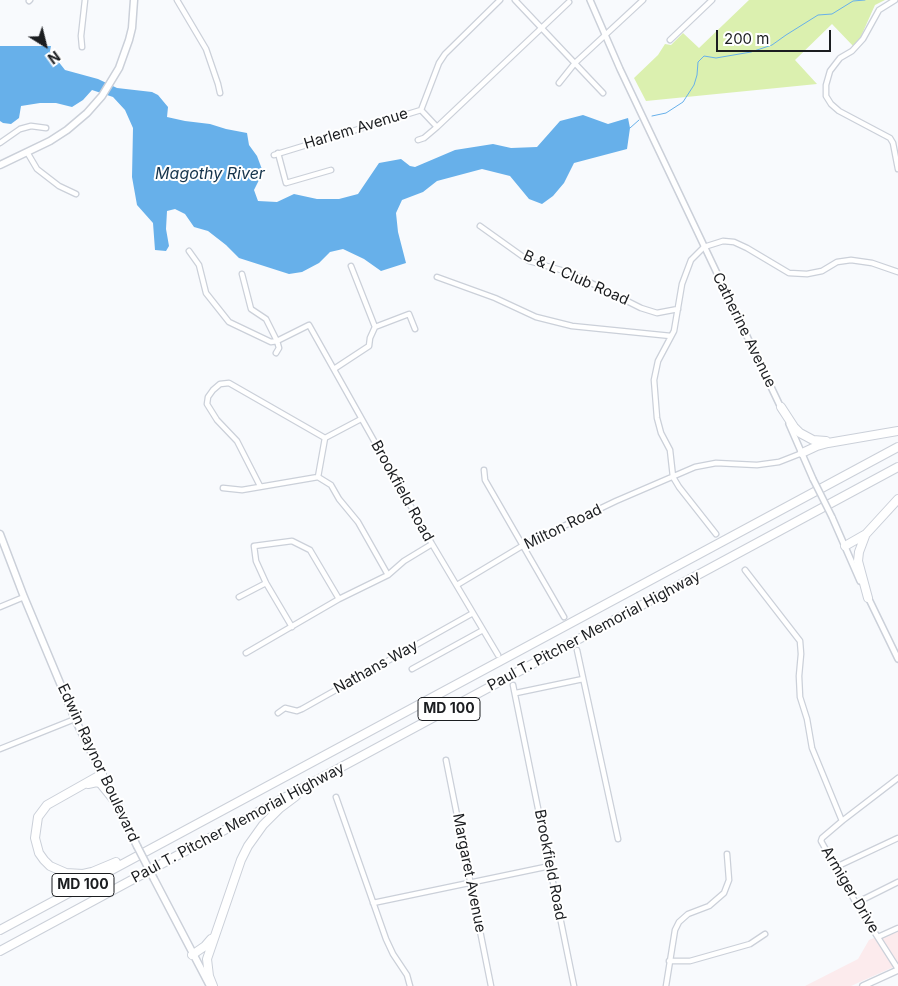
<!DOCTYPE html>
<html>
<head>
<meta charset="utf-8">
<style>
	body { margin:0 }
	#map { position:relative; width:898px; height:986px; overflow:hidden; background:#f8fafd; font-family:Inter,sans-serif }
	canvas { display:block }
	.north { position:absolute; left:20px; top:20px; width:50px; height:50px; -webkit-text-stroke:4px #fff; paint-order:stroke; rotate:144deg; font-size:14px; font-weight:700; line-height:20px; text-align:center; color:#1b1d20 }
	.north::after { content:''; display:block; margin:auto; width:18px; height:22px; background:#1b1d20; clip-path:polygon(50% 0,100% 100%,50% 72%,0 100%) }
	.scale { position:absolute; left:716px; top:30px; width:115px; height:22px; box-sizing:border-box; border:2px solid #1b1d20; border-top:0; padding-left:6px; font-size:15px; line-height:18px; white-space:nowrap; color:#1b1d20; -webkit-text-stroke:4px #fff; paint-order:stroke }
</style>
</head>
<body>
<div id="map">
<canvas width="898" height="986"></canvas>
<div class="north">N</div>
<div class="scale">200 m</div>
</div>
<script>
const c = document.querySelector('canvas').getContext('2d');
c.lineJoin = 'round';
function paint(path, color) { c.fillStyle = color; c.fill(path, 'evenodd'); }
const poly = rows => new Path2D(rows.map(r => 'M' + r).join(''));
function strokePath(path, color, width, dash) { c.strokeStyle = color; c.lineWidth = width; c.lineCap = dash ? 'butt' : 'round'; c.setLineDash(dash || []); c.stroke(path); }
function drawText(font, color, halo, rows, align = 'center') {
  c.font = font + ' Inter,sans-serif'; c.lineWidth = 4; c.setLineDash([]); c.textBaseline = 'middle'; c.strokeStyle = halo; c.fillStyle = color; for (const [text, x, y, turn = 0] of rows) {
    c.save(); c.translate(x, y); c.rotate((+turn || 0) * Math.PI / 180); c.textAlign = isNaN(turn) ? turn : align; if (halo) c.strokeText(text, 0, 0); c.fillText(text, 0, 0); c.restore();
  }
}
const commercial = poly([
	[898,928,898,965,851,986,805,986,858,959,869,940]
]);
const green = poly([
	[749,0,885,0,875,5,858,43,854,47,832,24,795,60,817,84,646,101,634,78,658,55,665,44,671,45,683,33,699,48]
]);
const water = poly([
	[0,46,51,46,50,51,65,70,98,79,117,88,152,92,158,95,168,107,167,117,185,121,210,124,226,129,247,133,249,145,257,156,263,172,254,190,258,201,277,202,294,194,317,199,339,199,358,194,379,163,401,159,410,166,415,167,455,150,493,144,511,148,537,147,560,121,583,115,608,124,628,118,630,128,627,149,574,163,564,183,553,196,542,204,529,199,510,176,482,169,437,181,423,192,402,200,396,213,398,232,406,263,381,271,364,259,343,249,330,252,319,263,302,272,289,274,239,258,226,245,208,231,194,227,185,214,175,209,167,211,166,229,169,246,166,251,155,250,153,223,137,205,132,177,133,128,125,110,113,97,92,90,83,100,72,107,56,103,40,103,21,106,19,118,11,124,3,123,0,121]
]);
const stream = poly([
	[652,116,666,113,683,102,694,85,697,75,698,62,704,56,716,58,751,52,772,45,786,35,818,15,832,14,853,1,865,0],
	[630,128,639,120]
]);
const minor = poly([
	[177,0,206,49,218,84,220,93],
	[515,0,603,93],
	[895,0,879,10,863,39,852,51,840,58,830,71,826,85,826,96,831,104,839,111,890,138,893,143,898,169],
	[29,1,30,0],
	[670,40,712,0],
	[82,47,81,36,85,0],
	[559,83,575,63,643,0],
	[421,110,439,63,445,54,500,0],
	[421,110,437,127],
	[418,140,424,138,437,127,569,2],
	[0,143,20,129,31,126,46,128],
	[27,152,37,169,59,186,76,194],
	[278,153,286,183,331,170],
	[274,155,421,110],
	[480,226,529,261,568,272,583,279,641,308,657,313,678,309],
	[189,251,199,265,206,293,229,322,271,342,277,341,309,325,432,544,498,655],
	[351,266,375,327],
	[242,274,251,309,266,319,277,341,279,348,276,353],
	[437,277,495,298,536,317,572,326,671,336],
	[334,369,369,346,370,338,375,327,409,314,415,329],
	[484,470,485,480,564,617],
	[318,477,325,438],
	[260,486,237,441,217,420,207,404,208,397,213,390,220,384,229,383,325,438,361,419],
	[223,488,242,490,318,477,331,485,339,499,358,522,388,575],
	[716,534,679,487,673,477,670,450,661,433,657,418,654,380,658,361,674,331,682,284,691,260,704,247,723,241,734,242,747,248,789,273,807,274,822,271,837,262,851,260,872,263,898,272],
	[745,570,800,641,801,654,799,676,800,697,807,719,812,748,842,821],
	[457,585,522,546,616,501,695,467,716,463,757,465,779,462,802,453],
	[239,597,266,583],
	[0,607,24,597],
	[292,627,266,583,256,561,254,546,292,541,310,550,339,599],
	[577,650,618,839],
	[246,653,339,599,388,575,404,561,432,544],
	[412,669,483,630],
	[513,685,574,986],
	[516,693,583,679],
	[278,713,285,708,297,711,302,709,473,613],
	[0,749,75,719],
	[446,760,491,986],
	[898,778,842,821,822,838,821,841,856,903,898,969],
	[336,797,386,939,393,954,407,975,410,986],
	[836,867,898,838],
	[373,903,550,866],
	[856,903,898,882],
	[878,937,898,928],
	[669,961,690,961,750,944,765,934],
	[666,986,675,930,679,922,688,914,709,906,724,893,729,880,727,854]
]);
const tertiary = poly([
	[590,0,620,69,782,410],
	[789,424,813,479],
	[832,517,860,581],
	[867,595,898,659]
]);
const secondary = poly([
	[863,986,898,970]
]);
const primary = poly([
	[0,165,50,141,67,130,87,113,102,96,119,68,129,40,132,28,134,0],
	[0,534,24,597,75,719,137,846],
	[154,879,210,986]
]);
const motorway = poly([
	[781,407,794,427,800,433,813,440,826,441],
	[802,453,817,446,828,443,898,431],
	[865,536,859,552,858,561,868,598],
	[845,546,866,534,898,499],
	[102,774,47,805,38,817,35,838,39,853,44,860,50,866,66,873,83,874,92,872,116,862],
	[88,784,97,782,101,784,118,805],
	[0,930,898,447],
	[0,951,898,467],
	[192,955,205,946,211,939],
	[213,986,209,976,207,959,241,860,248,846,263,825,280,808,296,796]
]);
const tertiaryBridge = poly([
	[813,479,832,517]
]);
const primaryBridge = poly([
	[137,846,154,879]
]);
const shields = [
	[449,709,62],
	[83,885,62]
];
const shieldNames = [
	["MD 100",449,709],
	["MD 100",83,885]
];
const streetNames = [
	["Harlem Avenue",356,129,-17],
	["B & L Club Road",576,278,24],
	["Catherine Avenue",744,330,64],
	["Brookfield Road",402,491,61],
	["Milton Road",563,527,-26],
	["Paul T. Pitcher Memorial Highway",594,631,-28],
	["Nathans Way",376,667,-29],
	["Edwin Raynor Boulevard",98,763,65],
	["Paul T. Pitcher Memorial Highway",238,823,-28],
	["Brookfield Road",550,865,79],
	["Margaret Avenue",469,873,79],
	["Armiger Drive",850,890,59]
];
const waterNames = [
	["Magothy River",210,174]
];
paint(commercial, '#fcebed');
paint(green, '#dbf0af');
paint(water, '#67b0ea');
strokePath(stream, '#67b0ea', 1);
strokePath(minor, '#cbd0d9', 7);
strokePath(tertiary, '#cbd0d9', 8);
strokePath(secondary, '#cbd0d9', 8);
strokePath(primary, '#cbd0d9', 9);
strokePath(motorway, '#cbd0d9', 10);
strokePath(minor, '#fff', 4.5);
strokePath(tertiary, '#fff', 5);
strokePath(secondary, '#fff', 5.5);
strokePath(primary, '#fff', 6);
strokePath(motorway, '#fff', 8);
strokePath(tertiaryBridge, '#cbd0d9', 8, []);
strokePath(primaryBridge, '#cbd0d9', 9, []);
strokePath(tertiaryBridge, '#fff', 5);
strokePath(primaryBridge, '#fff', 6);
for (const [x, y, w] of shields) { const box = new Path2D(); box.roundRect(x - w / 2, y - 11.5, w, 23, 4); c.fillStyle = '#fff'; c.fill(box); strokePath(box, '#1b1d20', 1); }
drawText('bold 14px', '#1b1d20', null, shieldNames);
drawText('15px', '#1b1d20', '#fff', streetNames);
drawText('italic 16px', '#15344c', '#fff', waterNames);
</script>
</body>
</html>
